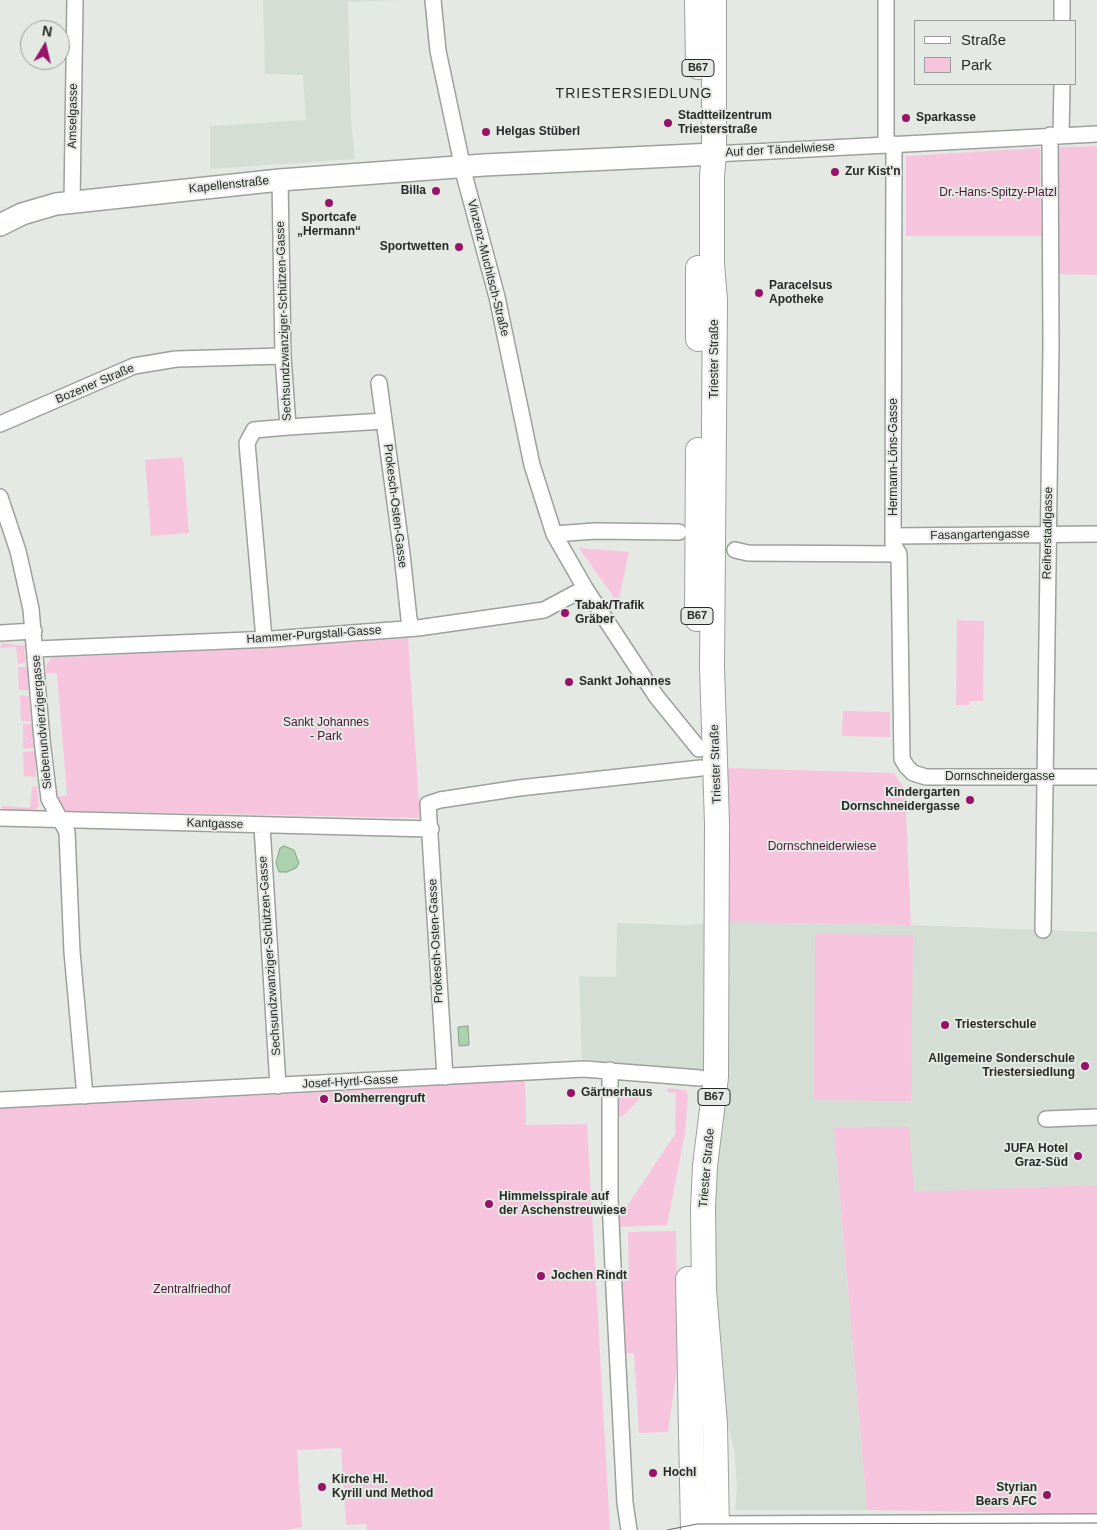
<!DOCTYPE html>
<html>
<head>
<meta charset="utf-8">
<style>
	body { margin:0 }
	#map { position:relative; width:1097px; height:1530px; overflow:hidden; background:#e4e9e4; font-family:Helvetica,sans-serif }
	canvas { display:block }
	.legend { position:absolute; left:914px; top:20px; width:162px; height:65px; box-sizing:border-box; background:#e4e9e4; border:1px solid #999d99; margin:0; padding:6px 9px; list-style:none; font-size:15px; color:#282a28 }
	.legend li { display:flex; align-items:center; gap:10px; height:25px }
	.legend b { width:25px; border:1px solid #999d99 }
	.north { position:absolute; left:20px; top:20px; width:50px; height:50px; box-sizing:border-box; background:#e4e9e4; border:1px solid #999d99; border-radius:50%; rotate:9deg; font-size:14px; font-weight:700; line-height:20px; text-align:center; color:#282a28 }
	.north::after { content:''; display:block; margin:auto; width:18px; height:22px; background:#971369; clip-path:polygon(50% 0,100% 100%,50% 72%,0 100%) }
</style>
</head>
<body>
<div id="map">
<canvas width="1097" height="1530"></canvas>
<ul class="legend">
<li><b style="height:6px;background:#fff"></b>Straße</li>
<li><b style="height:14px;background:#f6c5dd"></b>Park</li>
</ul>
<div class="north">N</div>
</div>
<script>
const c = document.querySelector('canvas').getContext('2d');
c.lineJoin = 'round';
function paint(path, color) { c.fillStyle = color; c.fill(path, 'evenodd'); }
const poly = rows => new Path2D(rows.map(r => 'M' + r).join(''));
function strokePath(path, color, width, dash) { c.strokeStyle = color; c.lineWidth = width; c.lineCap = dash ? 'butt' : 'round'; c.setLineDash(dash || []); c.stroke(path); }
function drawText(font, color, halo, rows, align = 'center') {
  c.font = font + ' Helvetica,sans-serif'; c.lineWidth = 4; c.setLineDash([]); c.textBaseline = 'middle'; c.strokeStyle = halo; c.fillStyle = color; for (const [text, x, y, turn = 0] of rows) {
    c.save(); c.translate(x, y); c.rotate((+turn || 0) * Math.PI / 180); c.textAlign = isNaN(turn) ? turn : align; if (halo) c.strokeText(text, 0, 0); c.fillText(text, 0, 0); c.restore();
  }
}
const built = poly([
	[263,0,405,0,348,2,351,120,355,159,210,169,210,126,306,120,303,75,265,74],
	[728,922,911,925,1097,932,1097,1185,914,1193,834,1129,867,1510,735,1510,737,1487,734,1448,728,1426,723,1371,715,1315,714,1152,727,1097,726,1075,582,1059,579,976,616,977,617,923,688,925]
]);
const green = poly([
	[1097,146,1097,275,1058,274,1059,147],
	[1040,148,1041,236,906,236,906,156],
	[183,457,189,533,151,536,145,460],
	[579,548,629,552,618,603],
	[957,620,984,621,983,701,970,701,969,705,956,705],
	[408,638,420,818,80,811,79,816,64,813,56,797,67,795,57,673,46,673,46,665,55,654,63,653,64,657,220,650,225,646,248,645,252,649],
	[2,643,25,646,24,654,27,659,25,659,25,663,18,664,16,647,0,648],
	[18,667,28,667,29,690,19,690],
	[20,695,29,696,31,721,21,721],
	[843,711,890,712,890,737,842,736],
	[23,724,32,724,33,738,31,742,34,742,34,748,23,749],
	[32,751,35,752,36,777,24,776,23,752],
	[728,768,894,773,905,790,911,925,728,922],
	[37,786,39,806,34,812,2,809,2,806,30,808,32,787],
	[815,934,913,935,911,1101,814,1100],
	[525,1079,526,1125,587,1124,610,1530,367,1530,366,1524,346,1525,341,1448,297,1450,302,1527,286,1530,0,1530,0,1108,329,1092],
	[617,1087,646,1092,622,1117,618,1116],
	[668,1088,685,1090,688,1095,685,1133,667,1225,618,1227,617,1205,626,1208,675,1134,676,1093,667,1092],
	[909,1127,914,1192,1097,1185,1097,1514,867,1510,834,1128],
	[676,1231,678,1361,668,1432,639,1433,634,1353,626,1353,622,1275,629,1274,628,1232]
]);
const water = poly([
	[284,846,294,850,299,863,296,868,287,872,279,872,276,863,280,848,284,846],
	[468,1026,469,1045,459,1046,458,1027,468,1026]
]);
const street = poly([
	[433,0,438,51,465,178,497,297,532,465,554,534,585,588,656,696,699,749],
	[886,0,886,144],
	[1062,0,1062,21],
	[1061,135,1062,84],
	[894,144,893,544,899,554,902,759,907,767,913,773,926,777,1097,777],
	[714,154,1097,134],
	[72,202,75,0],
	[379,383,402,554,409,619,412,628],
	[0,424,134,366,176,359,283,356],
	[288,427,384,421],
	[0,497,18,551,31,609,42,740,49,799,67,832,72,952,85,1096],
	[554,534,595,531,679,532],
	[894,536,1097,534],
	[735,550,748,553,899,554],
	[0,633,34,631],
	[264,639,247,443,254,430,288,427,283,356,280,180],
	[36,649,272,639,418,628,544,610,585,588],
	[0,818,431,829],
	[262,826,278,1086],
	[1043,930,1051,346,1050,135],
	[610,1070,610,1199,614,1289,625,1503,629,1530],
	[445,1077,428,804,440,800,519,788,701,768],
	[0,1100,584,1069,700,1078],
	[1046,1119,1097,1117]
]);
const secondary = poly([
	[0,225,22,214,56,204,280,180,484,165,714,154],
	[717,1527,1097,1525]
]);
const primary = poly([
	[697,0,698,67],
	[714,0,714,154,712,176,712,264,715,300,712,667,717,824,716,1077,705,1166,703,1208,704,1290,715,1424,717,1530],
	[698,268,698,339],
	[697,619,698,450],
	[688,1279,693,1530]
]);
const tram = poly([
	[667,1530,697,1524,1097,1523]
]);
const markers = [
	[906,118,5,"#971369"],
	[668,123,5,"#971369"],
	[486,132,5,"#971369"],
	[835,172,5,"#971369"],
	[436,191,5,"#971369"],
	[329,203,5,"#971369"],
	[459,247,5,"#971369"],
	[759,293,5,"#971369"],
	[565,613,5,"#971369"],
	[569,682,5,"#971369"],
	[970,800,5,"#971369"],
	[945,1025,5,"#971369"],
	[1085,1066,5,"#971369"],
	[571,1093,5,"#971369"],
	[324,1099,5,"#971369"],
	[1078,1156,5,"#971369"],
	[489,1204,5,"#971369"],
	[541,1276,5,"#971369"],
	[653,1473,5,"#971369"],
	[322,1487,5,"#971369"],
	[1047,1495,5,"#971369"]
];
const shields = [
	[698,68,32],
	[697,616,32],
	[714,1097,32]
];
const shieldNames = [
	["B67",698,68],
	["B67",697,616],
	["B67",714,1097]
];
const streetNames = [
	["Amselgasse",73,116,-89],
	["Auf der Tändelwiese",780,150,-3],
	["Kapellenstraße",229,185,-6],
	["Vinzenz-Muchitsch-Straße",488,268,76],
	["Sechsundzwanziger-Schützen-Gasse",284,321,-92],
	["Triester Straße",715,359,-90],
	["Bozener Straße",95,384,-23],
	["Hermann-Löns-Gasse",894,457,-90],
	["Prokesch-Osten-Gasse",395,506,83],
	["Reiherstadlgasse",1048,533,-89],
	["Fasangartengasse",980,535,-1],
	["Hammer-Purgstall-Gasse",314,635,-4],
	["Siebenundvierzigergasse",42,722,-95],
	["Triester Straße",716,764,-92],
	["Dornschneidergasse",1000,777],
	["Kantgasse",215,824,2],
	["Prokesch-Osten-Gasse",436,941,-93],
	["Sechsundzwanziger-Schützen-Gasse",270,956,-94],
	["Josef-Hyrtl-Gasse",350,1082,-3],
	["Triester Straße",707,1168,-85]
];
const poiNames = [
	["Stadtteilzentrum",678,116],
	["Triesterstraße",678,130],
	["Sparkasse",916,118],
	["Helgas Stüberl",496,132],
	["Zur Kist'n",845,172],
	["Billa",426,191,"right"],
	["Sportcafe",329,218,"center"],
	["„Hermann“",329,232,"center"],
	["Sportwetten",449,247,"right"],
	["Paracelsus",769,286],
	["Apotheke",769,300],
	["Tabak/Trafik",575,606],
	["Gräber",575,620],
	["Sankt Johannes",579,682],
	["Kindergarten",960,793,"right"],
	["Dornschneidergasse",960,807,"right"],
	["Triesterschule",955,1025],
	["Allgemeine Sonderschule",1075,1059,"right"],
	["Triestersiedlung",1075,1073,"right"],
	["Gärtnerhaus",581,1093],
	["Domherrengruft",334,1099],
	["JUFA Hotel",1068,1149,"right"],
	["Graz-Süd",1068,1163,"right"],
	["Himmelsspirale auf",499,1197],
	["der Aschenstreuwiese",499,1211],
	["Jochen Rindt",551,1276],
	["Hochl",663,1473],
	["Kirche Hl.",332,1480],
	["Kyrill und Method",332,1494],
	["Styrian",1037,1488,"right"],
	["Bears AFC",1037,1502,"right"]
];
const parkNames = [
	["Dr.-Hans-Spitzy-Platzl",998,193],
	["Sankt Johannes",326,723],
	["- Park",326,737],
	["Dornschneiderwiese",822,847],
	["Zentralfriedhof",192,1290]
];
const neighbourhoodNames = [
	["TRIESTERSIEDLUNG",634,94]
];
paint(built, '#d4ded4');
paint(green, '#f6c5dd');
paint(water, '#acd2ad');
strokePath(water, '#84a085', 1);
strokePath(street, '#9ca19c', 18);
strokePath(secondary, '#9ca19c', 24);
strokePath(primary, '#9ca19c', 26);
strokePath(street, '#fff', 15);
strokePath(secondary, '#fff', 21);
strokePath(primary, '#fff', 24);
strokePath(tram, '#696d69', 1);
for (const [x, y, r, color] of markers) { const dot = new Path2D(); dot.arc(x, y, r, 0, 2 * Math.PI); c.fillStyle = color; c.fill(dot); strokePath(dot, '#e4e9e4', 2); }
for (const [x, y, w] of shields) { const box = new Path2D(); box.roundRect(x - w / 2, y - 8.5, w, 17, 4); c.fillStyle = '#e4e9e4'; c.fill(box); strokePath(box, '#282a28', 1); }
drawText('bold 11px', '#282a28', null, shieldNames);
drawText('12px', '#282a28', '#e4e9e4', streetNames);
drawText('bold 12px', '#282a28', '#e4e9e4', poiNames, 'left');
drawText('12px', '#4d1436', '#e4e9e4', parkNames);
c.letterSpacing = '1px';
drawText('14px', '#282a28', '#e4e9e4', neighbourhoodNames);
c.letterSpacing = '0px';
</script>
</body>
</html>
